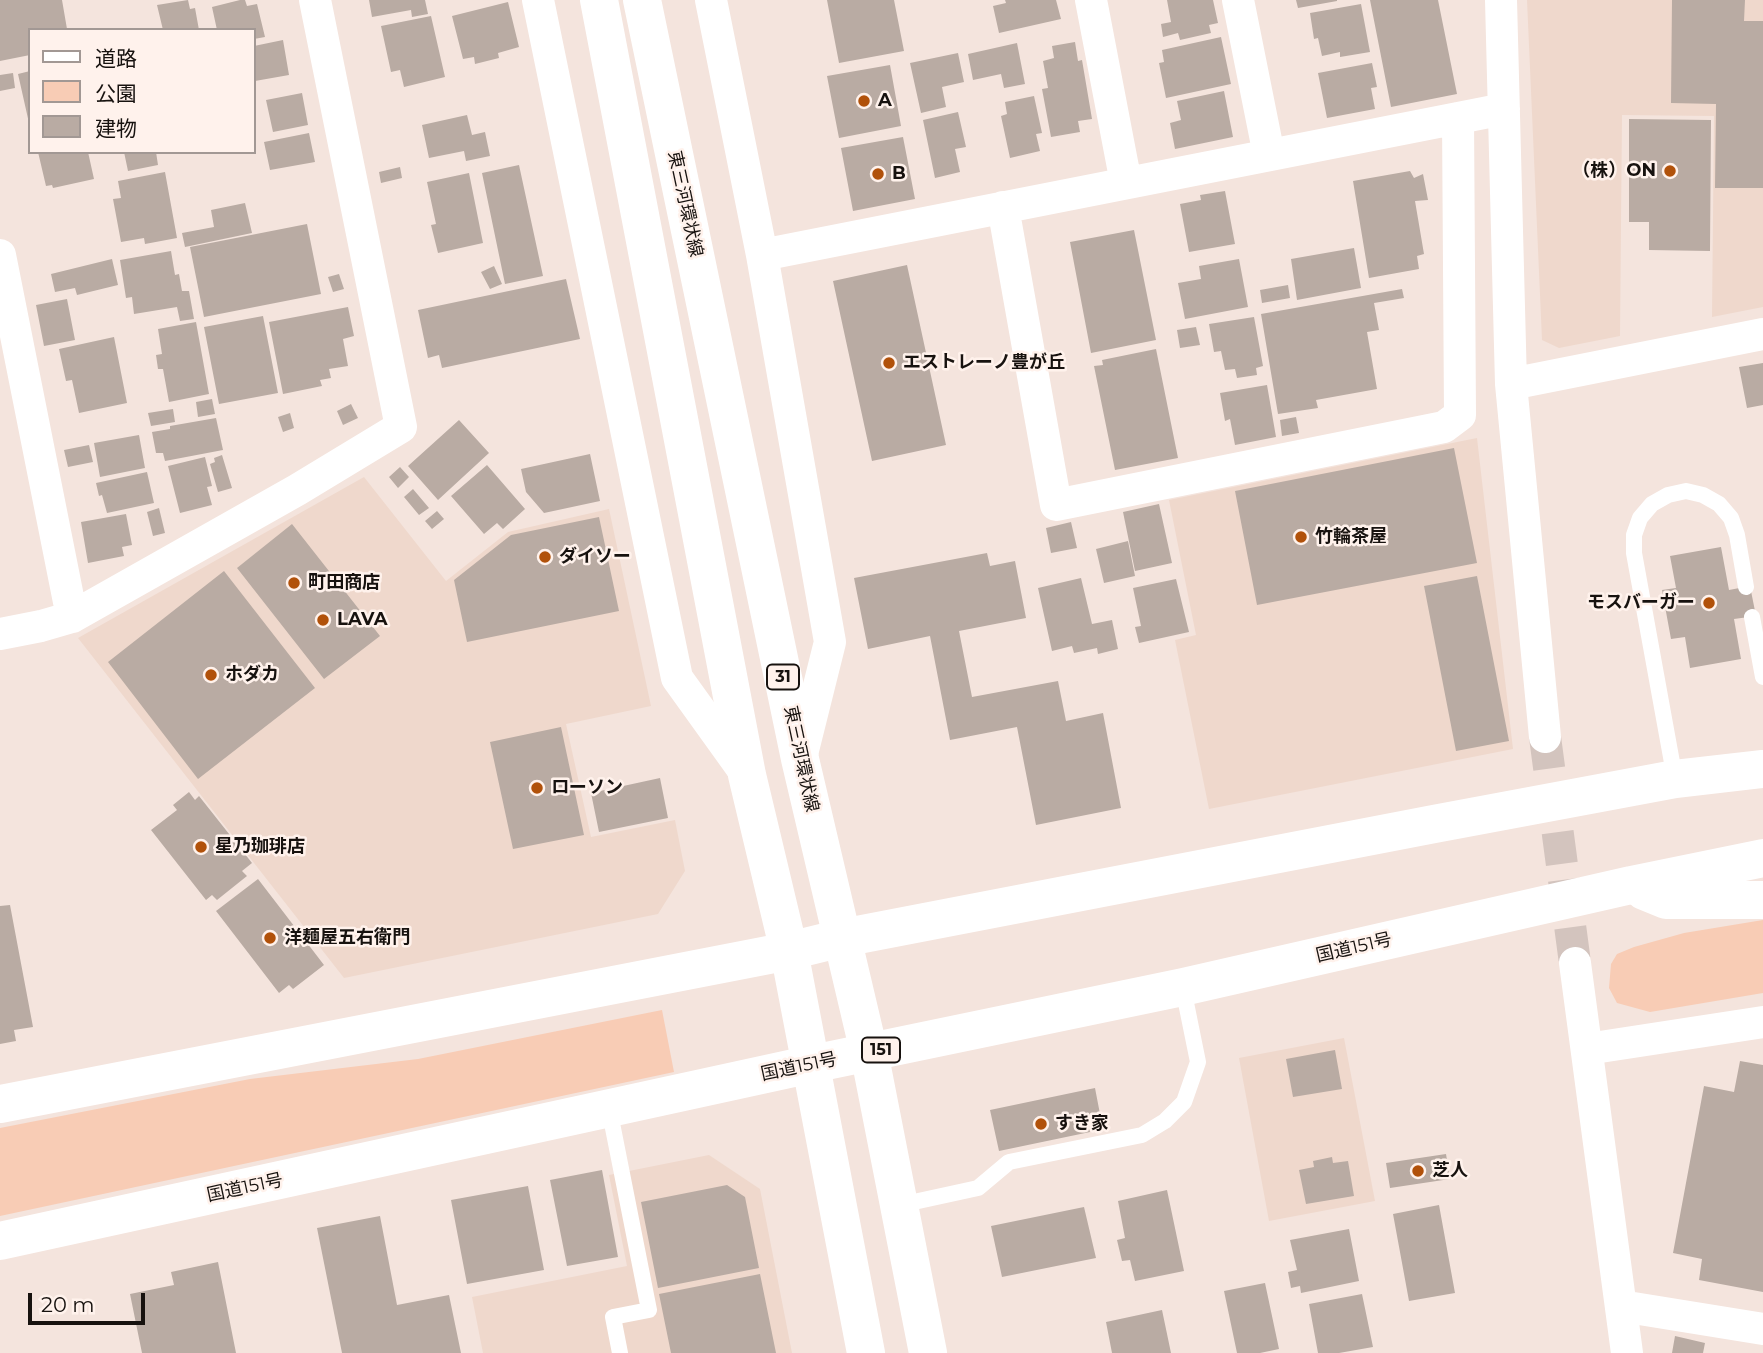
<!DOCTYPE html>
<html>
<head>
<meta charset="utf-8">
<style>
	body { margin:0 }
	#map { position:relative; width:1763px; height:1353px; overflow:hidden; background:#f4e4dd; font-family:Montserrat,"Noto Sans JP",sans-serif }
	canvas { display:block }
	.legend { position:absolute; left:28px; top:28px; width:228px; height:126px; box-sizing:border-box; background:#fff2ec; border:2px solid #a29894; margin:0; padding:9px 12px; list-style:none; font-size:21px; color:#17120f }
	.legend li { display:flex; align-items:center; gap:14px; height:35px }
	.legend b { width:35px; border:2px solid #a29894 }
	.scale { position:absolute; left:28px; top:1293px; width:117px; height:32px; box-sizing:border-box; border:4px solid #17120f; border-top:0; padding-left:9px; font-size:21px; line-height:24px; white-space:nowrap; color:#17120f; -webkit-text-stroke:5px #fff2ec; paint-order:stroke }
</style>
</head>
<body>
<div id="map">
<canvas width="1763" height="1353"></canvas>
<ul class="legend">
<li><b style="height:9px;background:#fff"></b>道路</li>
<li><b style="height:19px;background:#f8ccb5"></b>公園</li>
<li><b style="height:19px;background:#b9aba3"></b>建物</li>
</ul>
<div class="scale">20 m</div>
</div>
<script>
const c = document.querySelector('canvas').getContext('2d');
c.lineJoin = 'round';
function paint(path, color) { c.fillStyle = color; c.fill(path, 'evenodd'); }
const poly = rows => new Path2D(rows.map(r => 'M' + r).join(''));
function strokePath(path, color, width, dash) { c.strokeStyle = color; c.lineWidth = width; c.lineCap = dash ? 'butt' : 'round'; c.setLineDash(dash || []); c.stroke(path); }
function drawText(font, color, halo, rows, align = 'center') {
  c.font = font + ' Montserrat,"Noto Sans JP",sans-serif'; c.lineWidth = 5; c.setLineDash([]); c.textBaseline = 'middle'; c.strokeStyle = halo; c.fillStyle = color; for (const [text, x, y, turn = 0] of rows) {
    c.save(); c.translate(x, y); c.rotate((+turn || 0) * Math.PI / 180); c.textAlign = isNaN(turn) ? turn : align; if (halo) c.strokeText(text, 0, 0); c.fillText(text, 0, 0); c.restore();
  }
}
const built = poly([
	[1527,0,1763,0,1763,307,1712,317,1714,116,1622,115,1620,336,1559,348,1542,340],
	[1477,438,1513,749,1209,809,1175,640,1196,635,1169,500],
	[364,477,446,581,508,532,609,509,651,706,566,724,591,837,675,820,685,871,658,914,344,978,78,638],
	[1344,1038,1375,1201,1269,1221,1239,1058],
	[709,1155,760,1189,792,1353,483,1353,472,1297,627,1266,609,1175]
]);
const green = poly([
	[1763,920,1763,993,1650,1012,1617,1003,1609,988,1611,964,1617,954,1634,947,1684,933],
	[662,1010,674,1072,0,1216,0,1128,250,1079,418,1059]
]);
const building = poly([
	[0,0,62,0,67,29,30,30,30,55,0,61],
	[188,0,190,9,195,8,199,30,163,30,157,5],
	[240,0,245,0,247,6,257,4,265,37,254,39,254,30,217,30,212,7],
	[369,0,425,0,428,14,412,17,411,10,372,17],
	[827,0,894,0,904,51,839,63],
	[1005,0,1056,0,1061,19,999,33,993,6,1006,3],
	[1167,0,1213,0,1218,23,1209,25,1211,33,1180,40,1178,33,1163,37,1161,24,1171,22],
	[1296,0,1337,0,1337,1,1298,8],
	[1370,0,1438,0,1457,94,1391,107],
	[1672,0,1745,0,1744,21,1763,21,1763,188,1715,188,1716,104,1671,103],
	[508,2,519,47,498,53,499,58,475,64,474,57,463,59,452,16],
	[1361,4,1370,52,1340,57,1340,52,1322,56,1318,38,1314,39,1310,13],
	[431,16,445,77,404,87,400,70,391,72,381,26],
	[1221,37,1231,84,1166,98,1159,63,1164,62,1162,50],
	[283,40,289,75,255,81,254,46],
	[1075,42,1078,61,1082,60,1092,119,1078,121,1080,132,1051,137,1042,89,1048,88,1043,61,1054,58,1052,46],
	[1017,43,1025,84,1004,88,1001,74,973,80,968,54],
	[958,53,964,82,942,87,946,107,921,113,910,63],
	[1372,63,1377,87,1371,88,1375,109,1327,118,1318,73],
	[890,65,901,126,839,138,827,76],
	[30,71,30,123,29,123,18,74],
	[13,73,15,88,0,91,0,75],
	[1224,91,1233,137,1175,149,1170,123,1181,120,1177,101],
	[302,93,308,125,273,132,266,100],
	[1034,96,1042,133,1036,134,1040,151,1010,158,1001,116,1007,114,1005,102],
	[958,112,966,147,955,149,960,172,935,178,923,120],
	[467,115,472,135,485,132,490,156,466,161,464,151,429,158,422,125],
	[1629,119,1711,120,1710,251,1649,250,1649,222,1629,222],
	[309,133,315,162,270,170,264,142],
	[903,137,915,199,853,211,841,148],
	[38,152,88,152,94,179,53,188,52,185,46,186],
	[124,152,156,152,158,165,128,171],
	[519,165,543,276,505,284,482,173],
	[400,167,402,178,381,183,379,172],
	[1410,171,1414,178,1423,174,1428,200,1415,201,1424,254,1417,256,1419,269,1369,278,1353,181],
	[165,172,177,238,145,244,144,238,121,242,113,199,121,198,118,181],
	[469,173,483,243,438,253,431,225,436,224,427,182],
	[1225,191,1235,244,1189,252,1180,204,1201,200,1200,195],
	[245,203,252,233,185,247,182,233,214,227,211,210],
	[307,224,321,294,204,317,190,247],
	[1134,230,1156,340,1091,353,1070,242],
	[1354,248,1361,288,1297,300,1291,259],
	[171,251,175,275,179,274,182,291,189,291,194,319,180,321,177,307,134,314,132,297,126,298,120,260],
	[112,259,118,285,77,295,75,288,55,292,51,274],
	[1239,259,1248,307,1185,319,1178,283,1201,279,1199,266],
	[907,265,946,445,872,461,833,281],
	[494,266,502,284,490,289,481,272],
	[339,274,344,289,333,292,328,277],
	[566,279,580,339,442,368,439,355,428,358,418,310],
	[1288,285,1290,298,1262,303,1260,290],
	[1402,289,1404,298,1374,303,1379,330,1367,332,1377,389,1316,400,1318,408,1278,414,1261,314],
	[67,299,75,340,44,346,36,305],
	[348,307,354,336,343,339,348,366,329,369,331,378,320,380,322,386,283,394,269,322],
	[263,316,278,393,219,404,204,327],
	[1254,317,1263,366,1256,368,1257,375,1237,378,1235,369,1225,370,1221,351,1214,352,1209,324],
	[196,322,209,394,169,402,163,369,158,369,156,355,162,354,158,329],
	[1196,327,1200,345,1180,348,1177,330],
	[114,337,127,403,79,413,72,380,66,381,59,349],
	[1156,349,1178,458,1115,470,1094,366,1103,365,1102,360],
	[1763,363,1763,405,1747,408,1739,367],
	[1267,385,1276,437,1235,445,1230,419,1225,421,1220,393],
	[212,399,215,414,198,417,196,402],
	[351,404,358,418,343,425,337,411],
	[173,409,175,422,151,426,148,413],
	[290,413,294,428,283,432,278,417],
	[1296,417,1299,433,1282,436,1280,420],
	[216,418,223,450,165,461,163,453,156,453,152,432,170,429,170,426],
	[459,420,489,453,438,500,408,466],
	[139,435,145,468,100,477,94,443],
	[89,445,93,462,68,467,64,450],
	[1454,448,1477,563,1257,605,1235,491],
	[590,454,600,501,544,513,526,492,521,469],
	[222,455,232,488,218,492,210,464,215,462,214,458],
	[205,457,212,486,207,487,212,505,180,513,168,466],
	[487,465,525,509,503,529,497,523,484,534,451,496],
	[400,467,409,477,398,488,389,477],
	[147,472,154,503,107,513,102,495,99,496,96,483],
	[413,489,429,508,419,515,404,497],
	[1159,504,1172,563,1135,571,1123,512],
	[159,508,165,533,153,536,147,512],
	[437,511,444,519,432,529,425,521],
	[126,514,132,545,122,547,124,556,88,563,81,522],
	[599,517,619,611,467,642,454,580,511,535],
	[1071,522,1077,548,1051,553,1046,528],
	[292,524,380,636,324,679,237,568],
	[1128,541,1135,576,1104,583,1096,549],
	[1721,547,1729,590,1750,586,1756,616,1734,619,1741,659,1690,668,1685,637,1671,639,1662,590,1676,588,1670,556],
	[987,553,990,566,1015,561,1026,618,959,631,972,697,1058,681,1066,721,1103,713,1121,808,1036,825,1017,727,950,740,930,636,868,649,854,578],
	[224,571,315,688,198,779,108,662],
	[1477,576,1509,741,1456,751,1424,586],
	[1081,578,1092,624,1112,620,1118,649,1098,654,1097,648,1074,653,1072,646,1052,651,1038,588],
	[1176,579,1189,632,1139,643,1135,627,1141,626,1133,588],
	[561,727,584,835,513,849,490,742],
	[660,778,668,818,599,832,591,793],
	[189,792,195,800,199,796,252,863,242,871,247,876,217,900,212,895,206,900,151,830,177,810,173,805],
	[258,879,324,965,293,989,289,985,279,993,216,911],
	[10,905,33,1027,14,1030,16,1041,0,1044,0,906],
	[1335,1050,1342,1089,1293,1097,1286,1059],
	[1740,1061,1763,1065,1763,1292,1699,1280,1702,1259,1673,1253,1704,1086,1734,1092],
	[1095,1088,1100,1114,1087,1116,1090,1132,999,1151,990,1110],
	[1446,1154,1450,1179,1390,1188,1386,1163],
	[1332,1157,1333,1163,1348,1161,1354,1196,1306,1204,1299,1170,1314,1167,1313,1161],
	[602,1170,618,1257,567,1266,550,1180],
	[727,1185,745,1197,759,1268,658,1288,641,1202],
	[528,1186,544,1270,467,1284,451,1200],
	[1167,1190,1184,1271,1135,1281,1130,1260,1122,1261,1117,1240,1125,1238,1118,1201],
	[1439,1205,1455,1293,1409,1301,1393,1214],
	[1084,1207,1096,1258,1002,1277,991,1226],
	[380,1216,397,1305,449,1295,461,1353,342,1353,317,1228],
	[1349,1229,1359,1281,1301,1293,1300,1286,1291,1288,1288,1272,1297,1270,1290,1240],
	[218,1262,236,1353,142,1353,130,1294,174,1285,171,1272],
	[760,1274,776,1353,671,1353,659,1294],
	[1265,1283,1279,1349,1260,1353,1237,1353,1224,1291],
	[1362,1294,1373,1347,1339,1353,1318,1353,1309,1304],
	[1162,1310,1171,1353,1112,1353,1106,1322],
	[1675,1336,1705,1343,1703,1353,1672,1353]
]);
const streetTunnel = poly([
	[1545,737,1575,963]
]);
const lane = poly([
	[1752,617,1763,677],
	[1675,779,1634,553,1634,535,1640,518,1652,504,1668,495,1686,491,1703,495,1719,504,1731,518,1737,535,1746,587],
	[609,1108,649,1310,613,1317,620,1353],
	[900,1205,978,1188,1009,1162,1142,1135,1165,1121,1184,1102,1198,1062,1183,988]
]);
const street = poly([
	[538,0,677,678,746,774],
	[711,0,762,255,830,642,801,758],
	[1091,0,1126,183],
	[1238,0,1269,155],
	[1501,0,1511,384,1545,737],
	[1003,207,1056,505,1444,427,1460,415,1458,118],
	[0,255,72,617],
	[762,255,1504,109],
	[1511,384,1763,334],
	[0,634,41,626,72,617,297,490,401,427,315,0],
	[1575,963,1627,1353],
	[1587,1049,1763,1022],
	[1621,1306,1763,1329]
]);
const primary = poly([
	[599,0,747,775,789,951,866,1353],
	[642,0,800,759,869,1052,928,1353]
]);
const highway = poly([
	[1644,891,1666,900,1763,900],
	[0,1104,789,951,842,938,1434,824,1675,779,1763,769],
	[0,1241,812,1064,1183,987,1631,885,1763,858]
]);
const markers = [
	[864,101,7,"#b1510a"],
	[1670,171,7,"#b1510a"],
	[878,174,7,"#b1510a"],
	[889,363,7,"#b1510a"],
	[1301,537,7,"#b1510a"],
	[545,557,7,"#b1510a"],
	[294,583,7,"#b1510a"],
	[1709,603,7,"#b1510a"],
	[323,620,7,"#b1510a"],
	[211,675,7,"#b1510a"],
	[537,788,7,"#b1510a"],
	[201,847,7,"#b1510a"],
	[270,938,7,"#b1510a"],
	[1041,1124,7,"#b1510a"],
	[1418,1171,7,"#b1510a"]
];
const shields = [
	[783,677,32],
	[881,1050,38]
];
const shieldNames = [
	["31",783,677],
	["151",881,1050]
];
const poiNames = [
	["A",878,101],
	["（株）ON",1656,171,"right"],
	["B",892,174],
	["エストレーノ豊が丘",903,363],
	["竹輪茶屋",1315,537],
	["ダイソー",559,557],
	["町田商店",308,583],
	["モスバーガー",1695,603,"right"],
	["LAVA",337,620],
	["ホダカ",225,675],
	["ローソン",551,788],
	["星乃珈琲店",215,847],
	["洋麺屋五右衛門",284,938],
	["すき家",1055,1124],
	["芝人",1432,1171]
];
const streetNames = [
	["東三河環状線",685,204,78],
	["東三河環状線",801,759,78],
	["国道151号",1354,948,-13],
	["国道151号",799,1067,-12],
	["国道151号",245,1188,-12]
];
paint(built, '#efd8cc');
paint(green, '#f8ccb5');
paint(building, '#b9aba3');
strokePath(streetTunnel, '#d3c4be', 32, [32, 16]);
strokePath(lane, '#fff', 16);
strokePath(street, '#fff', 32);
strokePath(primary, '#fff', 38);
strokePath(highway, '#fff', 38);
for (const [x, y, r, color] of markers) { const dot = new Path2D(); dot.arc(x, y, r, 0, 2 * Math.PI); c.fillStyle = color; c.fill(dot); strokePath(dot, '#fff2ec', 2.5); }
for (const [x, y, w] of shields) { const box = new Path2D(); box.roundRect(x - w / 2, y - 12.5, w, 25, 5); c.fillStyle = '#fff2ec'; c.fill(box); strokePath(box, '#17120f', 2); }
drawText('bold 16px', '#17120f', null, shieldNames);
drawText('bold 18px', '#17120f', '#fff2ec', poiNames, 'left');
drawText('18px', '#17120f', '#fff2ec', streetNames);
</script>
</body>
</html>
